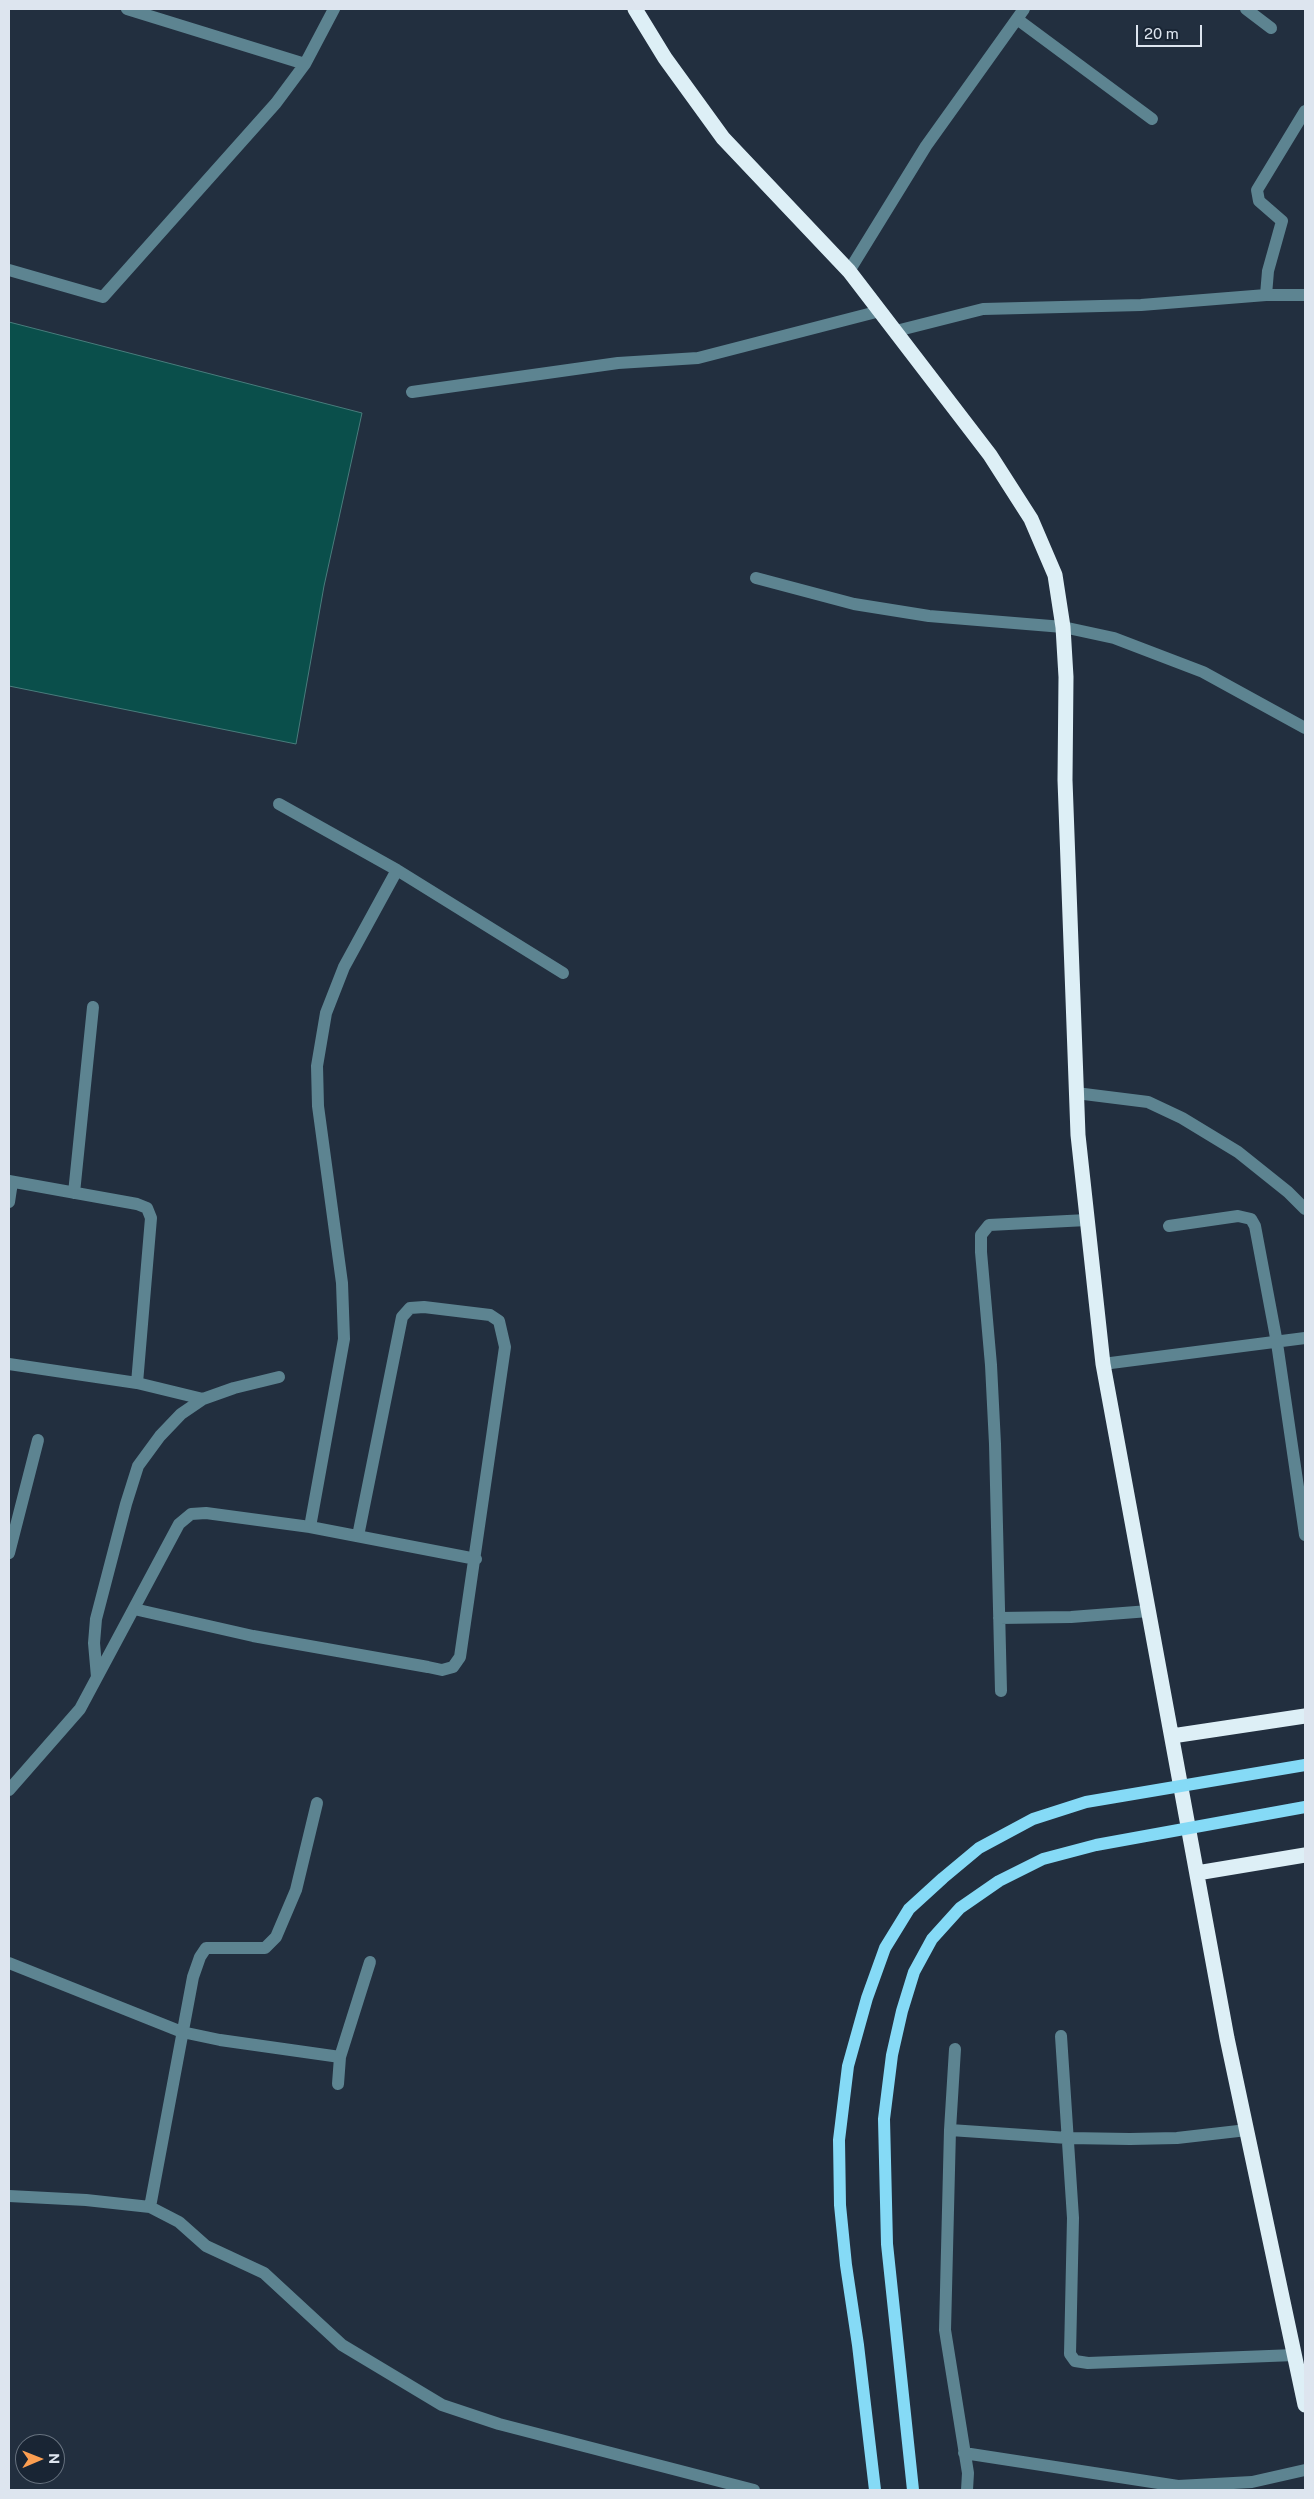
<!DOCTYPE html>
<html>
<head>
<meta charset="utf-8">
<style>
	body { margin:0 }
	#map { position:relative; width:1314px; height:2499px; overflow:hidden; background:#222f3f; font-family:"Public Sans",sans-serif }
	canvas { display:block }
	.frame { position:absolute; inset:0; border:10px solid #dde5ef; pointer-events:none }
	.north { position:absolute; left:15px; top:2434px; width:50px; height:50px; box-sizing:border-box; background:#192534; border:1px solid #67727f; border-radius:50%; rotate:89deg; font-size:14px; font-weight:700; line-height:20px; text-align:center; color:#dde5ef }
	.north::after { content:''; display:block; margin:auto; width:18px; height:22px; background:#fb9e51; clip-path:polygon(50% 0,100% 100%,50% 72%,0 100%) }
	.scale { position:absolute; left:1136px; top:25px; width:66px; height:22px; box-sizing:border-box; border:2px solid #dde5ef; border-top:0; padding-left:6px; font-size:15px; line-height:18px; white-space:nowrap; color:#dde5ef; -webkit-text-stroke:4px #192534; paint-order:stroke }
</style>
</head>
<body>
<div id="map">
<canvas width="1314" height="2499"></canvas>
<div class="frame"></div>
<div class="north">N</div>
<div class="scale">20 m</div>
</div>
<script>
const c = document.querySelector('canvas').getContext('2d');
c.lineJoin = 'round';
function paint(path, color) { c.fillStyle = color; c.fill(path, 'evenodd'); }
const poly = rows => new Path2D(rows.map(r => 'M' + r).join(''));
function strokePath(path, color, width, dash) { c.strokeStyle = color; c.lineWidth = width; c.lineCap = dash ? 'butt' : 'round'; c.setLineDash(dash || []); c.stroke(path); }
const water = poly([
	[9,322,362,413,324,586,296,744,9,686,9,322]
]);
const minor = poly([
	[127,9,305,64],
	[1246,9,1271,28],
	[1017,19,1152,119],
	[9,270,103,297,276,103,305,64,334,9],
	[849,271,926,146,1024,9],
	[1266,295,1268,271,1282,221,1259,201,1257,190,1305,111],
	[896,331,983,309,1141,305,1266,295,1305,295],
	[412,392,618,363,698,358,880,311],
	[756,578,854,604,929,616,1063,627,1114,638,1203,672,1305,728],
	[279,804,397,870,563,973],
	[1076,1093,1148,1102,1182,1118,1238,1152,1288,1192,1305,1209],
	[9,1181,137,1204,147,1208,151,1218,137,1383],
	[74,1193,93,1007],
	[9,1202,12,1182],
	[1169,1226,1238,1216,1251,1219,1255,1226,1277,1343,1305,1535],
	[9,1364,137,1383,203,1399],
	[1103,1364,1305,1338],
	[310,1527,344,1339,342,1283,318,1106,317,1066,326,1013,344,967,397,870],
	[9,1553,38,1440],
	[134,1609,253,1636,428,1667,442,1670,453,1667,460,1657,505,1347,499,1321,490,1315,424,1307,410,1308,402,1317,358,1536],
	[999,1618,1071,1617,1149,1611],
	[97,1677,94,1643,96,1619,126,1504,138,1466,160,1436,181,1414,203,1399,234,1388,279,1377],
	[1001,1691,995,1444,991,1365,981,1252,981,1235,989,1225,1087,1220],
	[9,1790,80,1709,179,1524,191,1514,206,1513,310,1527,476,1559],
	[9,1963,182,2032,220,2040,340,2057],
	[1061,2036,1073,2218,1070,2354,1075,2361,1088,2363,1295,2355],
	[955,2049,950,2130,945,2330,968,2473,967,2490],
	[338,2084,340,2057,370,1962],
	[950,2130,1068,2138,1130,2139,1177,2138,1247,2130],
	[9,2196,86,2200,150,2207,179,2222,206,2246,264,2273,342,2345,442,2405,499,2424,754,2490],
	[150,2207,193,1977,200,1957,206,1948,265,1948,276,1937,296,1890,317,1803],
	[964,2453,1178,2486,1252,2482,1305,2470]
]);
const highway = poly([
	[635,9,665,58,723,138,849,271,990,455,1031,519,1055,575,1063,627,1066,677,1065,780,1078,1135,1103,1364,1227,2038,1305,2405],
	[1172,1736,1305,1716],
	[1197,1873,1305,1855]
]);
const majorBridge = poly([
	[875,2490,858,2345,846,2265,840,2205,839,2140,848,2066,867,1998,885,1948,909,1909,943,1878,979,1848,1033,1819,1086,1802,1305,1765],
	[913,2490,887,2244,884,2119,892,2055,902,2011,914,1972,932,1939,960,1908,999,1881,1043,1859,1096,1845,1305,1807]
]);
paint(water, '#0a4f4b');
strokePath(water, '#497c7c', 1);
strokePath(minor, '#5d8491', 12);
strokePath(highway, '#ddeff6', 15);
strokePath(majorBridge, '#85daf6', 12);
</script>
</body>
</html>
